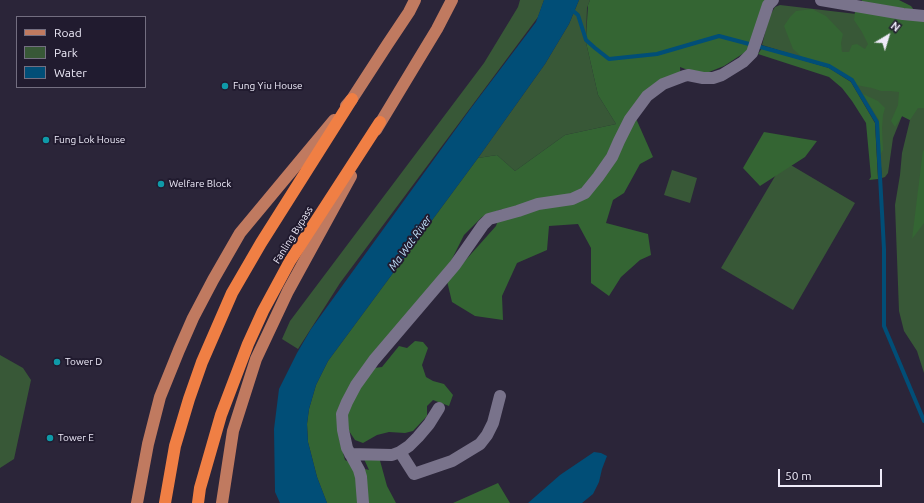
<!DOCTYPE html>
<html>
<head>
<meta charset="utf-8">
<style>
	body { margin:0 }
	#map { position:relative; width:924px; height:503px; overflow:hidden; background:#2b2539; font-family:Ubuntu,sans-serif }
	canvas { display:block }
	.legend { position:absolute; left:16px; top:16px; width:130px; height:72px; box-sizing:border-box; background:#211b2f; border:1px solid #736e80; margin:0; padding:5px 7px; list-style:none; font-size:12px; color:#eeebf9 }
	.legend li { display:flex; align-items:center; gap:8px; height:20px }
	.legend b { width:20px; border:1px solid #736e80 }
	.north { position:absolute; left:868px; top:16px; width:40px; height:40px; -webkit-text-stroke:3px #211b2f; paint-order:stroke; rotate:38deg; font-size:11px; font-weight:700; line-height:16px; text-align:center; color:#eeebf9 }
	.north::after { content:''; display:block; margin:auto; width:14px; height:18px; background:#eeebf9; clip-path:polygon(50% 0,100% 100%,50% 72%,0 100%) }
	.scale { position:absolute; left:778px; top:469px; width:104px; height:18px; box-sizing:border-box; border:2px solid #eeebf9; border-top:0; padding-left:5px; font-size:12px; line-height:14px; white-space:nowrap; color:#eeebf9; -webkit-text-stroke:3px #211b2f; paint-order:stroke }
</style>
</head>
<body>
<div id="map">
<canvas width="924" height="503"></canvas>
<ul class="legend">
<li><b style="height:5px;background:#c07a60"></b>Road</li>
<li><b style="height:11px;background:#385837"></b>Park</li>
<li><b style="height:11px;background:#014e77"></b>Water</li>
</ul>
<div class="north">N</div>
<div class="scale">50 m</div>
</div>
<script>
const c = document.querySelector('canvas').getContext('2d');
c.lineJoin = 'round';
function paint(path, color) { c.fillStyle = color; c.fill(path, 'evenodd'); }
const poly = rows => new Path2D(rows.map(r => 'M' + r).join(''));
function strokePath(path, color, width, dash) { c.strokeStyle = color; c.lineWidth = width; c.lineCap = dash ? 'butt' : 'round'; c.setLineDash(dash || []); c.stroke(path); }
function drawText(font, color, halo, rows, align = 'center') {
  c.font = font + ' Ubuntu,sans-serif'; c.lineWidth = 4; c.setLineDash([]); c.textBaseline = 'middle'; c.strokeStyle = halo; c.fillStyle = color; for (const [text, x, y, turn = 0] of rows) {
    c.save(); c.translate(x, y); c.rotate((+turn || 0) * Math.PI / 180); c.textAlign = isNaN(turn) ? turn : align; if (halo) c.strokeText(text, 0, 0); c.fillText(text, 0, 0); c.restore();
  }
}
const green = poly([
	[520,0,544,0,538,17,340,283,298,349,282,339,290,321,484,63,518,7],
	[579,0,590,0,587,8,586,37,585,38,598,95,616,124,565,135,515,171,497,155,478,158,545,64,569,24],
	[780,5,924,22,924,373,917,351,904,331,899,311,895,205,900,175,902,153,910,120,902,116,893,138,888,173,885,177,882,178,877,121,852,80,829,66,762,45,769,17,775,7],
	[784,161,855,203,793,310,721,268],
	[672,170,697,178,690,203,664,195],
	[0,355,23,368,31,380,14,459,0,468]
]);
const forest = poly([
	[590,0,765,0,747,51,724,66,704,74,693,72,680,67,681,79,654,91,634,114,653,157,640,164,624,193,613,200,606,223,648,234,651,255,640,260,621,277,609,296,591,283,591,248,578,224,549,226,547,250,517,263,502,296,503,320,475,316,452,302,447,281,496,226,502,209,482,217,464,235,446,271,374,368,382,367,399,346,407,348,415,341,423,342,428,348,422,365,426,377,433,381,444,384,453,395,449,406,433,400,427,406,427,416,413,431,405,433,389,432,377,435,363,443,355,440,349,431,339,438,345,460,361,468,369,470,364,459,379,457,387,486,396,503,327,503,317,477,308,442,307,424,309,409,316,385,328,361,478,158,497,155,515,171,565,135,616,124,598,95,585,38,586,38,588,5],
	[862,0,899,0,911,6,920,18,924,20,924,108,918,108,910,120,902,116,895,127,891,121,898,105,899,92,890,91,881,91,872,88,856,85,852,79,829,65,802,57,793,49,784,26,790,17,796,11,812,9,826,16,843,34,841,43,842,52,849,52,852,45,857,44,865,49,868,44,862,32,854,20,855,11,861,4],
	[762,48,829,68,851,82,875,123,878,179,869,180,871,177,866,123,852,101,842,88,829,77,758,54],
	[863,94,878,101,885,108,883,115,882,128,883,150,880,155,879,120],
	[764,132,817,141,805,157,760,186,743,168],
	[923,150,924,151,924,223,912,239],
	[498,483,510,503,453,503]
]);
const water = poly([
	[544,0,579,0,569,24,545,64,478,158,328,361,316,385,309,409,307,424,308,442,317,477,327,503,280,503,275,492,274,429,279,389,297,353,311,329,471,108,536,22],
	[594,452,601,453,607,456,602,469,599,482,593,494,582,503,528,503,560,475]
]);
const stream = poly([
	[572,10,578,15,586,40,595,48,609,59,657,54,719,36,768,49,829,66,852,80,877,122,884,249,884,326,924,421]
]);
const street = poly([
	[821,0,903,14,924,16],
	[400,452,414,474,452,461,480,444,487,435,493,423,500,396],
	[350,454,392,455,400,452,409,446,418,437,429,424,439,408],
	[363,503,361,477,359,470,347,448,343,430,342,414,347,402,356,385,374,360,455,265,483,225,489,219,518,211,538,204,572,199,585,193,598,177,612,157,619,141,630,119,647,96,663,84,684,76,688,75,703,78,713,78,722,75,743,62,752,53,768,5,773,0]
]);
const primary = poly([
	[346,106,352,99,387,45,409,12,415,0],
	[376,130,417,62,437,29,452,0],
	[137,503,148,444,160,397,179,350,193,318,213,280,240,233,334,120],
	[222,503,233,431,256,359,288,291,351,176]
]);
const highway = poly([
	[165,503,175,446,189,399,202,362,232,293,261,243,352,99],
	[198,503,200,488,221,415,248,344,263,311,290,261,380,122]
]);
const markers = [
	[225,86,4,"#0f9aa8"],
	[46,140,4,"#0f9aa8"],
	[161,184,4,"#0f9aa8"],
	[57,362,4,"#0f9aa8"],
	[50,438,4,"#0f9aa8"]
];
const poiNames = [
	["Fung Yiu House",233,86],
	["Fung Lok House",54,140],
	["Welfare Block",169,184],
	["Tower D",65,362],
	["Tower E",58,438]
];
const streetNames = [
	["Fanling Bypass",293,235,-58]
];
const waterNames = [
	["Ma Wat River",410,243,-54]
];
paint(green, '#385837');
paint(forest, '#346533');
paint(water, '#014e77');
strokePath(stream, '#014e77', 4);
strokePath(street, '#79738b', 12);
strokePath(primary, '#c07a60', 12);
strokePath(highway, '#f07f44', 12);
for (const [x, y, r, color] of markers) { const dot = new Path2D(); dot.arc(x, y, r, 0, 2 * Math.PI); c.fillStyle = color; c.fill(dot); strokePath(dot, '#211b2f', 1.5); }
drawText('10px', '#eeebf9', '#211b2f', poiNames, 'left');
drawText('10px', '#eeebf9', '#211b2f', streetNames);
drawText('italic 11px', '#c2e3fd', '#211b2f', waterNames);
</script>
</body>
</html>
